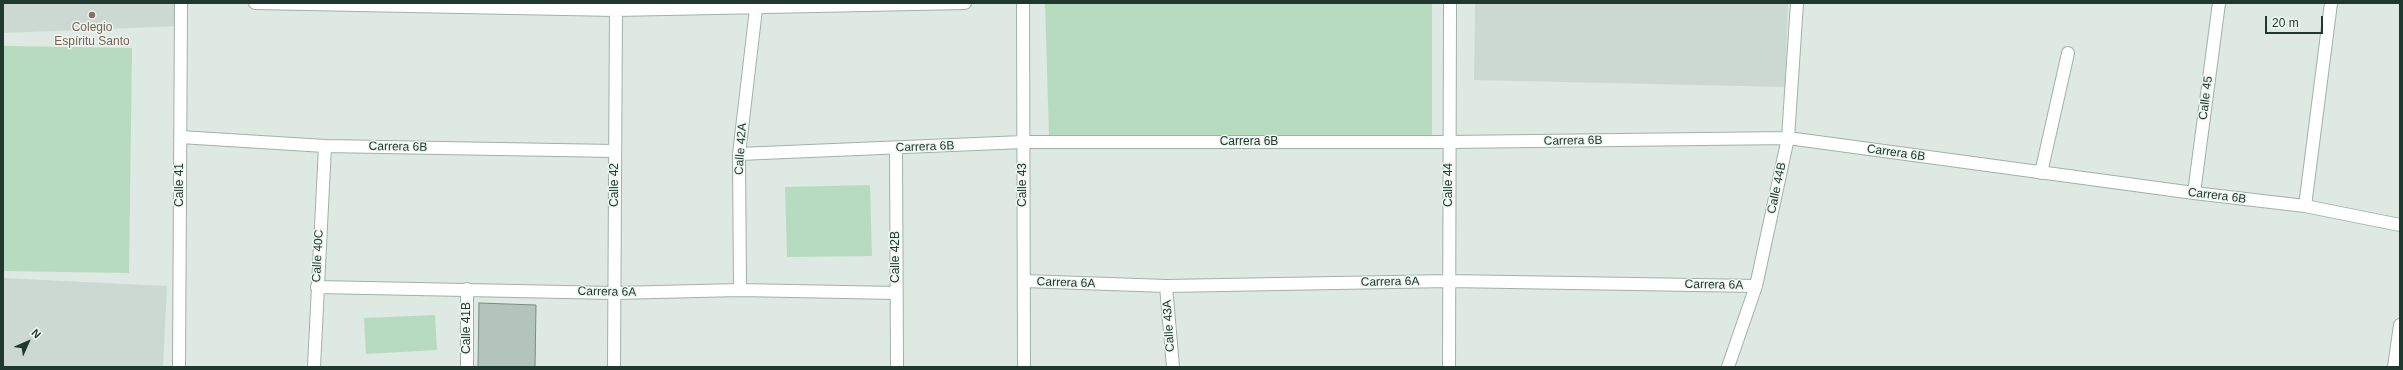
<!DOCTYPE html>
<html>
<head>
<meta charset="utf-8">
<style>
	body { margin:0 }
	#map { position:relative; width:2403px; height:370px; overflow:hidden; background:#dee9e3; font-family:Helvetica,sans-serif }
	canvas { display:block }
	.frame { position:absolute; inset:0; border:4px solid #203930; pointer-events:none }
	.north { position:absolute; left:8px; top:322px; width:40px; height:40px; -webkit-text-stroke:3px #eef6f2; paint-order:stroke; rotate:45deg; font-size:11px; font-weight:700; line-height:16px; text-align:center; color:#203930 }
	.north::after { content:''; display:block; margin:auto; width:14px; height:18px; background:#203930; clip-path:polygon(50% 0,100% 100%,50% 72%,0 100%) }
	.scale { position:absolute; left:2265px; top:16px; width:58px; height:18px; box-sizing:border-box; border:2px solid #203930; border-top:0; padding-left:5px; font-size:12px; line-height:14px; white-space:nowrap; color:#203930; -webkit-text-stroke:3px #eef6f2; paint-order:stroke }
</style>
</head>
<body>
<div id="map">
<canvas width="2403" height="370"></canvas>
<div class="frame"></div>
<div class="north">N</div>
<div class="scale">20 m</div>
</div>
<script>
const c = document.querySelector('canvas').getContext('2d');
c.lineJoin = 'round';
function paint(path, color) { c.fillStyle = color; c.fill(path, 'evenodd'); }
const poly = rows => new Path2D(rows.map(r => 'M' + r).join(''));
function strokePath(path, color, width, dash) { c.strokeStyle = color; c.lineWidth = width; c.lineCap = dash ? 'butt' : 'round'; c.setLineDash(dash || []); c.stroke(path); }
function drawText(font, color, halo, rows, align = 'center') {
  c.font = font + ' Helvetica,sans-serif'; c.lineWidth = 3; c.setLineDash([]); c.textBaseline = 'middle'; c.strokeStyle = halo; c.fillStyle = color; for (const [text, x, y, turn = 0] of rows) {
    c.save(); c.translate(x, y); c.rotate((+turn || 0) * Math.PI / 180); c.textAlign = isNaN(turn) ? turn : align; if (halo) c.strokeText(text, 0, 0); c.fillText(text, 0, 0); c.restore();
  }
}
const built = poly([
	[3,3,181,3,182,26,3,33],
	[1475,3,1788,3,1785,87,1474,80],
	[3,278,167,286,163,367,3,367]
]);
const green = poly([
	[1045,3,1432,3,1432,145,1049,135],
	[3,46,132,48,129,273,3,271],
	[870,185,872,256,787,257,785,187],
	[435,315,437,350,366,354,364,318]
]);
const building = poly([
	[479,303,536,305,535,367,478,367,479,303]
]);
const minor = poly([
	[255,3,616,10,965,3],
	[1023,3,1024,367],
	[180,137,325,146,615,151],
	[896,148,897,367],
	[739,154,1023,142,1450,142,1788,138,2194,193,2305,206,2400,225],
	[2041,173,2068,53],
	[2194,193,2219,3],
	[2305,206,2331,3],
	[1024,281,1166,286,1449,281,1756,286],
	[1166,286,1173,367],
	[317,287,615,293,740,290,896,293],
	[740,290,739,154,756,9],
	[179,367,181,3],
	[314,367,325,146],
	[467,367,467,289],
	[614,367,616,3],
	[1449,367,1450,3],
	[1728,367,1756,286,1788,138,1797,3],
	[2394,367,2400,325]
]);
const markers = [
	[92,15,4,"#8d6e63"]
];
const educationNames = [
	["Colegio",92,28],
	["Espíritu Santo",92,42]
];
const streetNames = [
	["Calle 45",2206,98,-83],
	["Carrera 6B",1573,141,-1],
	["Carrera 6B",1249,142],
	["Carrera 6B",398,147,1],
	["Carrera 6B",925,147,-2],
	["Calle 42A",741,149,-86],
	["Carrera 6B",1896,153,8],
	["Calle 41",180,185,-90],
	["Calle 42",615,185,-90],
	["Calle 43",1023,185,-90],
	["Calle 44",1449,185,-90],
	["Calle 44B",1777,188,-78],
	["Carrera 6B",2217,196,7],
	["Calle 40C",318,256,-87],
	["Calle 42B",896,257,-90],
	["Carrera 6A",1390,282,-1],
	["Carrera 6A",1066,283,2],
	["Carrera 6A",1714,285,1],
	["Carrera 6A",607,292,1],
	["Calle 43A",1169,326,-94],
	["Calle 41B",467,328,-90]
];
paint(built, '#ccd9d2');
paint(green, '#b6dbbe');
paint(building, '#b3c4bc');
strokePath(building, '#7d8984', 1);
strokePath(minor, '#a1b1aa', 14);
strokePath(minor, '#fff', 12);
for (const [x, y, r, color] of markers) { const dot = new Path2D(); dot.arc(x, y, r, 0, 2 * Math.PI); c.fillStyle = color; c.fill(dot); strokePath(dot, '#eef6f2', 1.5); }
drawText('12px', '#785e54', '#eef6f2', educationNames);
drawText('12px', '#203930', '#eef6f2', streetNames);
</script>
</body>
</html>
